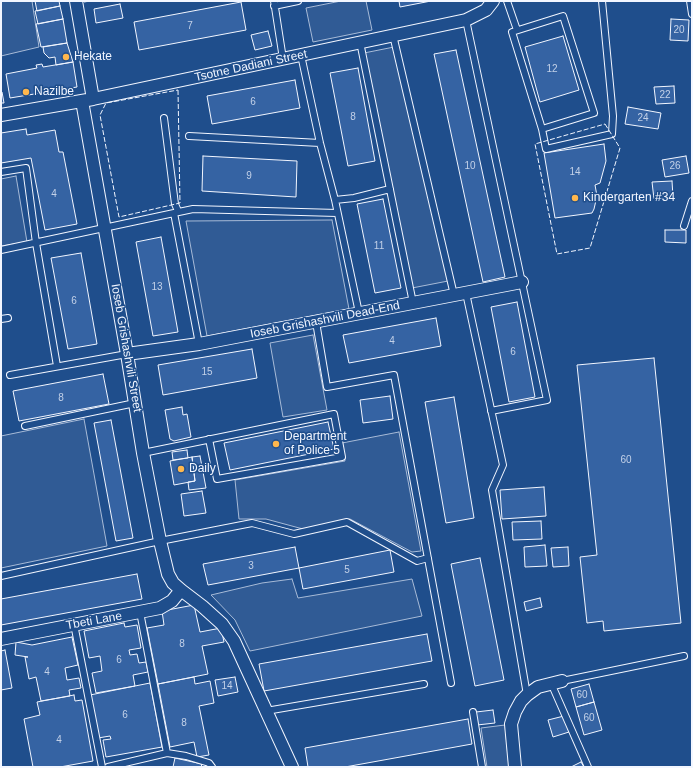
<!DOCTYPE html>
<html>
<head>
<meta charset="utf-8">
<style>
	body { margin:0 }
	#map { position:relative; width:693px; height:768px; overflow:hidden; background:#1f4e8c; font-family:Arial,sans-serif }
	canvas { display:block }
	.frame { position:absolute; inset:0; border:2px solid #f2f6ff; pointer-events:none }
</style>
</head>
<body>
<div id="map">
<canvas width="693" height="768"></canvas>
<div class="frame"></div>
</div>
<script>
const c = document.querySelector('canvas').getContext('2d');
c.lineJoin = 'round';
function paint(path, color) { c.fillStyle = color; c.fill(path, 'evenodd'); }
const poly = rows => new Path2D(rows.map(r => 'M' + r).join(''));
function strokePath(path, color, width, dash) { c.strokeStyle = color; c.lineWidth = width; c.lineCap = dash ? 'butt' : 'round'; c.setLineDash(dash || []); c.stroke(path); }
function drawText(font, color, halo, rows, align = 'center') {
  c.font = font + ' Arial,sans-serif'; c.lineWidth = 3; c.setLineDash([]); c.textBaseline = 'middle'; c.strokeStyle = halo; c.fillStyle = color; for (const [text, x, y, turn = 0] of rows) {
    c.save(); c.translate(x, y); c.rotate((+turn || 0) * Math.PI / 180); c.textAlign = isNaN(turn) ? turn : align; if (halo) c.strokeText(text, 0, 0); c.fillText(text, 0, 0); c.restore();
  }
}
const built = poly([
	[1,1,32,1,39,47,1,56,1,1],
	[341,1,366,1,372,30,313,42,306,8,341,1],
	[394,47,448,281,412,288,364,53,394,47],
	[16,176,27,242,1,246,1,179,16,176],
	[332,220,349,309,207,336,186,221,332,220],
	[313,335,327,410,283,417,270,343,313,335],
	[84,419,107,546,1,568,1,436,84,419],
	[399,432,421,551,412,552,350,519,303,529,266,519,239,519,235,480,345,461,342,443,399,432],
	[292,579,298,598,412,579,422,616,250,651,235,620,211,595,262,583,292,579],
	[505,725,509,767,487,767,481,728,505,725]
]);
const building = poly([
	[35,1,59,1,60,6,37,11,35,1],
	[399,1,431,1,400,7,399,1],
	[241,2,246,30,139,50,134,22,241,2],
	[120,4,123,18,96,23,94,9,120,4],
	[60,6,63,19,38,24,35,11,60,6],
	[63,19,67,43,41,47,36,24,63,19],
	[671,19,689,20,688,41,670,40,671,19],
	[268,31,272,46,255,50,251,35,268,31],
	[563,36,579,90,540,102,525,47,563,36],
	[67,43,73,62,56,65,55,57,49,58,44,53,43,47,67,43],
	[456,50,505,277,483,282,434,54,456,50],
	[73,62,77,87,10,98,6,74,37,68,36,65,42,64,43,67,73,62],
	[358,68,375,161,348,166,330,73,358,68],
	[295,80,300,108,212,124,207,96,295,80],
	[674,86,675,103,656,104,654,87,674,86],
	[1,92,2,92,4,103,1,103,1,92],
	[628,107,661,113,658,129,625,124,628,107],
	[26,129,27,135,55,130,59,152,63,152,77,224,45,230,31,158,1,163,1,133,26,129],
	[604,144,606,161,600,183,595,185,597,196,594,209,592,213,555,218,544,153,604,144],
	[203,156,297,161,296,197,202,191,203,156],
	[686,156,689,173,665,177,662,160,686,156],
	[672,181,673,197,654,199,652,182,672,181],
	[383,199,401,288,375,293,357,204,383,199],
	[665,230,686,230,686,243,665,242,665,230],
	[161,237,178,332,153,336,136,242,161,237],
	[81,253,97,344,68,349,51,258,81,253],
	[517,302,535,397,509,402,491,307,517,302],
	[436,318,441,346,349,363,343,335,436,318],
	[252,349,257,378,163,395,158,365,252,349],
	[654,358,681,623,604,631,603,621,587,623,580,557,597,555,577,365,654,358],
	[103,374,109,404,19,421,13,391,103,374],
	[390,396,393,419,363,423,360,400,390,396],
	[454,397,474,518,446,523,425,402,454,397],
	[182,407,183,415,187,414,191,437,174,441,170,439,165,410,182,407],
	[111,420,133,538,116,541,94,423,111,420],
	[328,422,334,449,230,470,224,443,328,422],
	[187,450,188,458,173,460,172,452,187,450],
	[200,456,206,488,189,490,188,482,195,481,192,457,200,456],
	[192,457,195,481,174,485,170,461,192,457],
	[544,487,546,516,502,519,500,490,544,487],
	[202,491,206,513,184,516,181,494,202,491],
	[541,521,542,539,513,540,512,522,541,521],
	[545,545,547,566,525,567,524,547,545,545],
	[295,547,299,568,208,585,203,564,295,547],
	[568,547,569,566,553,567,551,548,568,547],
	[390,550,394,572,303,589,299,568,390,550],
	[480,558,504,680,475,686,451,564,480,558],
	[137,574,142,599,1,625,1,599,137,574],
	[540,598,542,607,526,611,524,602,540,598],
	[194,605,200,632,221,628,224,642,202,646,208,674,158,684,147,628,164,625,162,611,194,605],
	[124,623,125,627,137,625,141,648,129,650,130,655,137,654,139,663,146,662,148,672,133,675,135,686,96,693,92,673,102,671,100,656,89,658,84,631,124,623],
	[427,634,432,661,264,691,259,664,427,634],
	[72,637,78,665,65,668,67,680,79,678,81,688,69,690,70,696,41,701,36,677,29,679,25,657,28,657,15,655,16,642,32,645,72,637],
	[5,650,12,688,1,690,1,651,5,650],
	[194,677,195,684,210,681,214,703,199,706,209,755,197,757,194,742,170,747,158,684,194,677],
	[235,677,238,692,218,696,215,680,235,677],
	[150,683,162,747,106,757,103,740,111,739,110,736,98,738,90,695,150,683],
	[589,684,594,702,576,707,571,689,589,684],
	[74,695,75,701,82,700,93,761,60,767,33,767,24,719,40,715,37,702,74,695],
	[594,702,602,730,584,735,576,707,594,702],
	[493,710,495,723,477,725,476,712,493,710],
	[564,716,569,732,553,737,548,720,564,716],
	[468,719,472,744,345,767,308,767,305,748,468,719],
	[175,758,202,764,201,767,173,767,175,758],
	[581,762,584,767,571,767,581,762]
]);
const service = poly([
	[274,1,283,59],
	[507,1,517,30],
	[690,1,692,14],
	[274,6,298,1],
	[563,16,594,113,542,129,512,32,563,16],
	[466,20,547,400,491,411],
	[393,35,454,295],
	[360,42,413,303],
	[301,55,320,143,335,200,359,313],
	[164,118,175,204,178,211],
	[542,129,546,149,612,134,613,116,602,1],
	[189,136,320,143],
	[1,172,26,168,36,243,57,366],
	[335,200,354,198,390,189],
	[684,226,692,201],
	[1,250,174,213],
	[466,293,503,465,492,490,527,695],
	[1,319,8,318],
	[316,322,327,387,394,375,451,683],
	[199,344,174,213,193,209,337,213],
	[10,375,127,354],
	[25,426,135,403],
	[143,453,334,414,342,457,217,479,209,439],
	[1,576,160,541,252,523,294,534,347,522,417,561,428,558],
	[140,612,167,753],
	[74,624,102,767],
	[562,681,684,656],
	[551,683,588,767],
	[266,711,424,684],
	[473,712,482,767],
	[108,767,167,753,186,756,209,763,212,767]
]);
const minor = poly([
	[76,1,93,99],
	[82,101,127,354,143,453,160,541,168,574,173,583,181,590,202,606,222,624,234,641,292,767],
	[1,115,93,99,466,20,486,10,493,1],
	[127,354,199,344,522,282],
	[1,639,160,608,172,601,181,590],
	[515,767,511,724,515,712,521,701,527,695,538,687,562,681]
]);
const fence = poly([
	[84,1,84,2,90,1],
	[178,90,180,203,119,217,100,115,106,103,178,90],
	[605,124,620,148,590,248,557,254,535,144,605,124]
]);
const markers = [
	[66,57,4,"#ffb74d"],
	[26,92,4,"#ffb74d"],
	[575,198,4,"#ffb74d"],
	[276,444,4,"#ffb74d"],
	[181,469,4,"#ffb74d"]
];
const numberNames = [
	["7",190,26],
	["20",679,30],
	["12",552,69],
	["22",665,95],
	["6",253,102],
	["8",353,117],
	["24",643,118],
	["10",470,166],
	["26",675,166],
	["14",575,172],
	["9",249,176],
	["4",54,194],
	["11",379,246],
	["13",157,287],
	["6",74,301],
	["4",392,341],
	["6",513,352],
	["15",207,372],
	["8",61,398],
	["60",626,460],
	["3",251,566],
	["5",347,570],
	["8",182,644],
	["6",119,660],
	["4",47,672],
	["14",227,686],
	["60",582,695],
	["6",125,715],
	["60",589,718],
	["8",184,723],
	["4",59,740]
];
const poiNames = [
	["Hekate",74,57],
	["Nazilbe",34,92],
	["Kindergarten #34",583,198],
	["Department",284,437],
	["of Police 5",284,451],
	["Daily",189,469]
];
const streetNames = [
	["Tsotne Dadiani Street",251,66,-12],
	["Ioseb Grishashvili Dead-End",325,320,-11],
	["Ioseb Grishashvili Street",126,348,80],
	["Tbeti Lane",94,621,-10]
];
paint(built, '#305b95');
strokePath(built, '#a8bbd7', 1);
paint(building, '#3563a3');
strokePath(building, '#f2f6ff', 1);
strokePath(service, '#f2f6ff', 8);
strokePath(minor, '#f2f6ff', 14);
strokePath(service, '#1f4e8c', 6);
strokePath(minor, '#1f4e8c', 12);
strokePath(fence, '#f2f6ff', 1, [5, 2]);
for (const [x, y, r, color] of markers) { const dot = new Path2D(); dot.arc(x, y, r, 0, 2 * Math.PI); c.fillStyle = color; c.fill(dot); strokePath(dot, '#1f4e8c', 1.5); }
drawText('10px', '#c3d1e8', null, numberNames);
drawText('12px', '#f2f6ff', '#1f4e8c', poiNames, 'left');
drawText('12px', '#f2f6ff', '#1f4e8c', streetNames);
</script>
</body>
</html>
